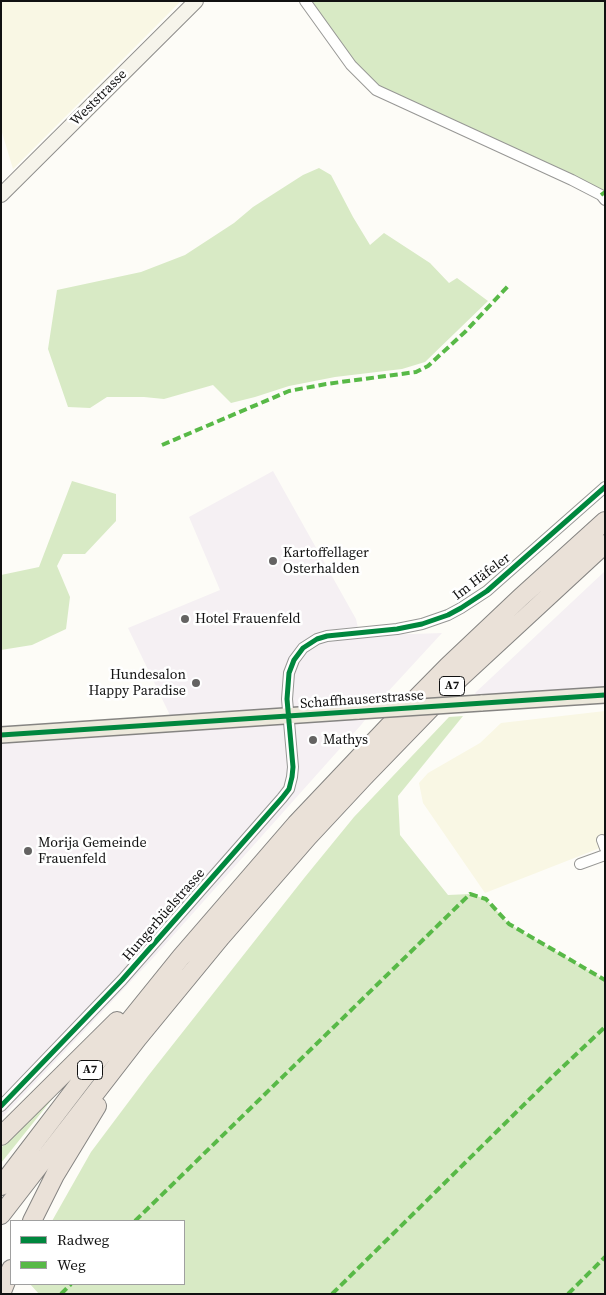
<!DOCTYPE html>
<html>
<head>
<meta charset="utf-8">
<style>
	body { margin:0 }
	#map { position:relative; width:606px; height:1295px; overflow:hidden; background:#fdfcf7; font-family:"Source Serif 4",serif }
	canvas { display:block }
	.frame { position:absolute; inset:0; border:2px solid #111; pointer-events:none }
	.legend { position:absolute; left:10px; top:1220px; width:175px; height:65px; box-sizing:border-box; background:#fff; border:1px solid #a0a0a0; margin:0; padding:6px 9px; list-style:none; font-size:15px; color:#111 }
	.legend li { display:flex; align-items:center; gap:10px; height:25px }
	.legend b { width:25px; border:1px solid #a0a0a0 }
</style>
</head>
<body>
<div id="map">
<canvas width="606" height="1295"></canvas>
<div class="frame"></div>
<ul class="legend">
<li><b style="height:6px;background:#00873e"></b>Radweg</li>
<li><b style="height:6px;background:#58b947"></b>Weg</li>
</ul>
</div>
<script>
const c = document.querySelector('canvas').getContext('2d');
c.lineJoin = 'round';
function paint(path, color) { c.fillStyle = color; c.fill(path, 'evenodd'); }
const poly = rows => new Path2D(rows.map(r => 'M' + r).join(''));
function strokePath(path, color, width, dash) { c.strokeStyle = color; c.lineWidth = width; c.lineCap = dash ? 'butt' : 'round'; c.setLineDash(dash || []); c.stroke(path); }
function drawText(font, color, halo, rows, align = 'center') {
  c.font = font + ' "Source Serif 4",serif'; c.lineWidth = 5; c.setLineDash([]); c.textBaseline = 'middle'; c.strokeStyle = halo; c.fillStyle = color; for (const [text, x, y, turn = 0] of rows) {
    c.save(); c.translate(x, y); c.rotate((+turn || 0) * Math.PI / 180); c.textAlign = isNaN(turn) ? turn : align; if (halo) c.strokeText(text, 0, 0); c.fillText(text, 0, 0); c.restore();
  }
}
const industrial = poly([
	[273,471,356,619,359,632,413,634,442,633,384,696,361,725,153,958,1,1119,1,744,178,732,128,628,220,590,189,517],
	[605,571,605,695,481,703,475,693]
]);
const farmland = poly([
	[1,1,181,1,13,169,1,129],
	[605,711,605,846,485,893,423,803,419,783,428,773,480,743,501,723]
]);
const forest = poly([
	[305,1,605,1,605,192,601,195,376,90],
	[319,168,331,175,353,217,370,245,384,233,430,263,449,283,457,278,488,301,425,362,402,369,335,377,289,386,255,397,231,403,213,385,164,399,144,397,107,397,90,408,68,407,48,349,57,290,141,272,185,255,234,223,253,207,303,175],
	[72,481,116,494,116,521,85,554,63,554,57,566,70,597,66,629,32,645,1,650,1,575,39,567],
	[463,716,398,796,400,835,448,895,470,894,486,899,509,924,605,980,605,1294,39,1294,30,1284,184,1284,184,1221,52,1221,91,1152,148,1076,305,877,354,817,449,717],
	[51,1097,53,1098,1,1163,1,1148]
]);
const street = poly([
	[305,1,351,65,376,90,572,180,601,195,605,200],
	[602,840,605,848],
	[580,864,605,855],
	[1,1106,122,980,282,798,289,789,292,777,293,767,287,699,289,673,294,660,303,648,317,639,327,636,397,629,422,624,448,615,461,608,487,591,605,487]
]);
const secondary = poly([
	[1,195,196,1]
]);
const primary = poly([
	[481,703,605,695],
	[1,735,359,711]
]);
const highway = poly([
	[1,1136,117,1021],
	[1,1186,85,1076,181,957,296,824,388,727,448,666,521,597,605,521],
	[1,1215,138,1038,221,937,308,837,364,777,459,679,605,544],
	[32,1221,55,1175,97,1106],
	[1,1294,11,1269]
]);
const primaryBridge = poly([
	[359,711,481,703]
]);
const quiet = poly([
	[601,195,605,192],
	[162,445,289,391,326,384,416,372,428,366,466,331,509,285],
	[135,1221,470,894,486,899,509,924,605,980],
	[61,1294,71,1284],
	[332,1294,550,1079,605,1027],
	[568,1294,605,1257]
]);
const cycleway = poly([
	[1,735,605,695],
	[1,1106,122,980,282,798,289,789,292,777,293,767,287,699,289,673,294,660,303,648,317,639,327,636,397,629,422,624,448,615,461,608,487,591,605,487]
]);
const markers = [
	[273,561,5,"#646362"],
	[185,619,5,"#646362"],
	[196,683,5,"#646362"],
	[313,740,5,"#646362"],
	[28,851,5,"#646362"]
];
const shields = [
	[452,686,25],
	[90,1070,25]
];
const shieldNames = [
	["A7",452,686],
	["A7",90,1070]
];
const streetNames = [
	["Weststrasse",99,98,-45],
	["Im Häfeler",482,577,-37],
	["Schaffhauserstrasse",362,700,-4],
	["Hungerbüelstrasse",164,915,-49]
];
const poiNames = [
	["Kartoffellager",283,553],
	["Osterhalden",283,569],
	["Hotel Frauenfeld",195,619],
	["Hundesalon",186,675,"right"],
	["Happy Paradise",186,691,"right"],
	["Mathys",323,740],
	["Morija Gemeinde",38,843],
	["Frauenfeld",38,859]
];
paint(industrial, '#f5f0f3');
paint(farmland, '#f9f7e4');
paint(forest, '#d8eac5');
strokePath(street, '#979795', 12);
strokePath(secondary, '#8e8d8b', 16);
strokePath(primary, '#858482', 18);
strokePath(highway, '#858482', 20);
strokePath(street, '#fffffe', 10);
strokePath(secondary, '#f6f4eb', 14);
strokePath(primary, '#ede9dc', 15);
strokePath(highway, '#eae1d8', 18);
strokePath(primaryBridge, '#858482', 18, []);
strokePath(primaryBridge, '#ede9dc', 15);
strokePath(quiet, '#58b947', 4, [8, 4]);
strokePath(cycleway, '#00873e', 5);
for (const [x, y, r, color] of markers) { const dot = new Path2D(); dot.arc(x, y, r, 0, 2 * Math.PI); c.fillStyle = color; c.fill(dot); strokePath(dot, '#fff', 2); }
for (const [x, y, w] of shields) { const box = new Path2D(); box.roundRect(x - w / 2, y - 9.5, w, 19, 4); c.fillStyle = '#fff'; c.fill(box); strokePath(box, '#111', 1); }
drawText('bold 12px', '#111', null, shieldNames);
drawText('14px', '#111', '#fff', streetNames);
drawText('14px', '#111', '#fff', poiNames, 'left');
</script>
</body>
</html>
